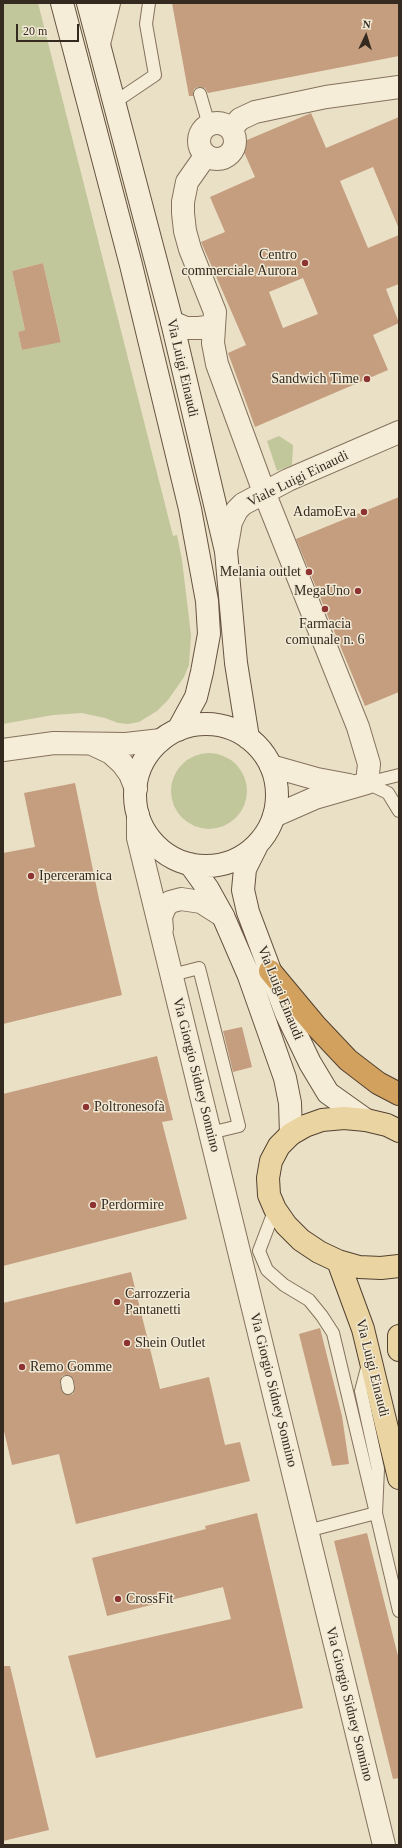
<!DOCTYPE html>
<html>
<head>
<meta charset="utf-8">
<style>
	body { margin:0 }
	#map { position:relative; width:402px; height:1848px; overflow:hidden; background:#eae0c6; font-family:"Times New Roman",serif }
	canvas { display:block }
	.frame { position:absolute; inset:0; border:4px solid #352a20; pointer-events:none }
	.north { position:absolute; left:346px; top:16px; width:40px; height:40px; -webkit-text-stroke:3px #f2ead5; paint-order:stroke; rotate:4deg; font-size:11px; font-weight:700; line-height:16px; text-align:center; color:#352a20 }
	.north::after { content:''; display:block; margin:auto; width:14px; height:18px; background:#352a20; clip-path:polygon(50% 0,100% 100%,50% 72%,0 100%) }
	.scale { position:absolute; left:16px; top:24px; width:63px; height:18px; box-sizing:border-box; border:2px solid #352a20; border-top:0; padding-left:5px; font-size:12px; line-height:14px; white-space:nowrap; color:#352a20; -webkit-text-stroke:3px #f2ead5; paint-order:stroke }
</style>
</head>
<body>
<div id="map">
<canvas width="402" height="1848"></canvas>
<div class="frame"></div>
<div class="north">N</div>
<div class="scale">20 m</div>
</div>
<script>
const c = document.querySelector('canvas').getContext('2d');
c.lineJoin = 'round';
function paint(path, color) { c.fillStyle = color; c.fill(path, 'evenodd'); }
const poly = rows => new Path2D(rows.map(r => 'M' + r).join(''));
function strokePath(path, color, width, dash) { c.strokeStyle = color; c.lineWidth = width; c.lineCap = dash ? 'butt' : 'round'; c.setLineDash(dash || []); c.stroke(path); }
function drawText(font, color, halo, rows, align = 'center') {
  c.font = font + ' "Times New Roman",serif'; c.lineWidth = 3; c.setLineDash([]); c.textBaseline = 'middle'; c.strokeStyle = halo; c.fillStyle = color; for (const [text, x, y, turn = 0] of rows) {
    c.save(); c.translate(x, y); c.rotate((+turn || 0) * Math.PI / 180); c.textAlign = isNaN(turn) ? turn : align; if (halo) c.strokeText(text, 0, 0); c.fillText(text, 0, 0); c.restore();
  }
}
const green = poly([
	[3,3,38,3,173,536,177,535,182,560,191,635,189,665,184,677,168,700,157,711,139,722,128,724,118,723,105,718,82,713,53,715,3,724],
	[43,263,61,341,22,350,18,332,25,330,12,271],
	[279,436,293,445,292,465,277,471,267,441],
	'171 791a38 38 0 1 1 76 0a38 38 0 1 1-76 0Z'
]);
const building = poly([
	[172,3,399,3,399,56,208,93,205,88,198,87,194,89,193,96,189,96],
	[311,113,326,148,399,117,399,229,373,167,340,181,368,248,399,235,399,284,386,289,399,323,373,335,388,370,255,427,228,353,246,345,201,242,225,232,210,197,255,177,240,143],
	[303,278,318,314,283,328,269,292],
	[43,263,61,342,22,350,18,332,25,330,12,271],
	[399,497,399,692,365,706,296,539],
	[75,783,99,899,122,995,3,1024,3,853,35,847,24,793],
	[242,1027,252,1067,233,1072,223,1031],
	[157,1056,173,1120,162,1122,187,1219,3,1266,3,1094],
	[131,1272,160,1389,209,1377,225,1445,240,1442,250,1481,76,1524,59,1454,12,1465,3,1427,3,1303],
	[66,1375,73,1378,75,1387,73,1394,69,1395,62,1392,60,1383,62,1376],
	[320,1328,342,1416,349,1464,332,1466,299,1334],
	[257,1513,303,1708,96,1758,68,1656,231,1619,223,1587,107,1616,92,1558,206,1529,205,1526],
	[367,1533,399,1660,399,1778,393,1779,334,1541],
	[3,1666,10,1666,49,1830,3,1841]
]);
const lane = poly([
	[200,94,209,125],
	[115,102,155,75,146,24,149,3],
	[367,783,388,793,399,811],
	[367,783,399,775],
	[172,975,199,968,239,1126,210,1133],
	[275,1209,259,1251,267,1270,284,1285,309,1300,322,1316,333,1333,376,1513,307,1531],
	[368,1364,361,1391,378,1469,376,1513,399,1611],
	[67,1382,68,1388]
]);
const street = poly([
	[99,44,109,3],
	'199 141a18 18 0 1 1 36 0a18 18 0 1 1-36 0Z',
	[231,129,240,119,255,112,326,97,399,87],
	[206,155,187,182,183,202,183,213,185,231,190,249,215,312,213,343,217,364,264,492,358,727,369,764,367,783,315,798,274,816],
	[172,322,186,328,199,328,214,326],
	[226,551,231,522,237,510,243,504,288,480,399,432],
	[92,744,111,753,122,763,130,774,136,789],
	[3,750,54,743,126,744,161,740],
	[271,766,317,779,349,785],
	[138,815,138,838,384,1845],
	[162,929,161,917,165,907,170,902,181,899,201,902,223,916]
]);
const secondary = poly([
	[62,3,131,265,190,509,207,601,209,634,202,672,196,697,178,730],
	[88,3,172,322,226,551,236,663,248,738],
	'135 795a71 71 0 1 1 142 0a71 71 0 1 1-142 0Z',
	[257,845,245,869,243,890,248,912,286,1013,310,1063,328,1093,366,1120],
	[190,864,208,889,223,916,249,976,285,1078,290,1103,291,1134]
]);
const primary = poly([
	[399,1131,387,1125,366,1120,344,1118,322,1120,305,1126,291,1134,279,1146,271,1161,268,1178,269,1195,275,1209,286,1225,301,1240,319,1252,338,1261,359,1267,381,1268,399,1266],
	[338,1261,363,1329,399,1478],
	[399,1336,399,1350]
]);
const highway = poly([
	[270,971,315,1025,348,1060,378,1083,399,1094]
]);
const markers = [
	[305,263,4,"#8d3433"],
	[367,379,4,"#8d3433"],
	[364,512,4,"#8d3433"],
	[309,572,4,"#8d3433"],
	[358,591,4,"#8d3433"],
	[325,609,4,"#8d3433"],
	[31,876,4,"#8d3433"],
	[86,1107,4,"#8d3433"],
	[93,1205,4,"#8d3433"],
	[117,1302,4,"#8d3433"],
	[127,1343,4,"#8d3433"],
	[22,1367,4,"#8d3433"],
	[118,1599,4,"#8d3433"]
];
const poiNames = [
	["Centro",297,255,"right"],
	["commerciale Aurora",297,271,"right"],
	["Sandwich Time",359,379,"right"],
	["AdamoEva",356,512,"right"],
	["Melania outlet",301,572,"right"],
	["MegaUno",350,591,"right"],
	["Farmacia",325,624,"center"],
	["comunale n. 6",325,640,"center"],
	["Iperceramica",39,876],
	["Poltronesofà",94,1107],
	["Perdormire",101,1205],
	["Carrozzeria",125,1294],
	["Pantanetti",125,1310],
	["Shein Outlet",135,1343],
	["Remo Gomme",30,1367],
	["CrossFit",126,1599]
];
const streetNames = [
	["Via Luigi Einaudi",182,368,77],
	["Viale Luigi Einaudi",298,479,-26],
	["Via Luigi Einaudi",280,993,68],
	["Via Giorgio Sidney Sonnino",196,1075,76],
	["Via Luigi Einaudi",372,1368,76],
	["Via Giorgio Sidney Sonnino",273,1390,76],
	["Via Giorgio Sidney Sonnino",349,1704,76]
];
paint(green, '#c1c79b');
paint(building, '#c59d7f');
strokePath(lane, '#84725d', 14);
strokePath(street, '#84725d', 24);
strokePath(secondary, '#665440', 24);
strokePath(primary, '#524131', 24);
strokePath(highway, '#524131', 24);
strokePath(lane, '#f6edd8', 12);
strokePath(street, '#f6edd8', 22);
strokePath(secondary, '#f6edd8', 22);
strokePath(primary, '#ead4a1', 22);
strokePath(highway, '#d2a15e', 22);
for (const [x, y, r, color] of markers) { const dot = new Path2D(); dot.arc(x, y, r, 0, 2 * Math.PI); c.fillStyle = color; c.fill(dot); strokePath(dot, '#f2ead5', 1.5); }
drawText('14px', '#352a20', '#f2ead5', poiNames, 'left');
drawText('14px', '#352a20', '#f2ead5', streetNames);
</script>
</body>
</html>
